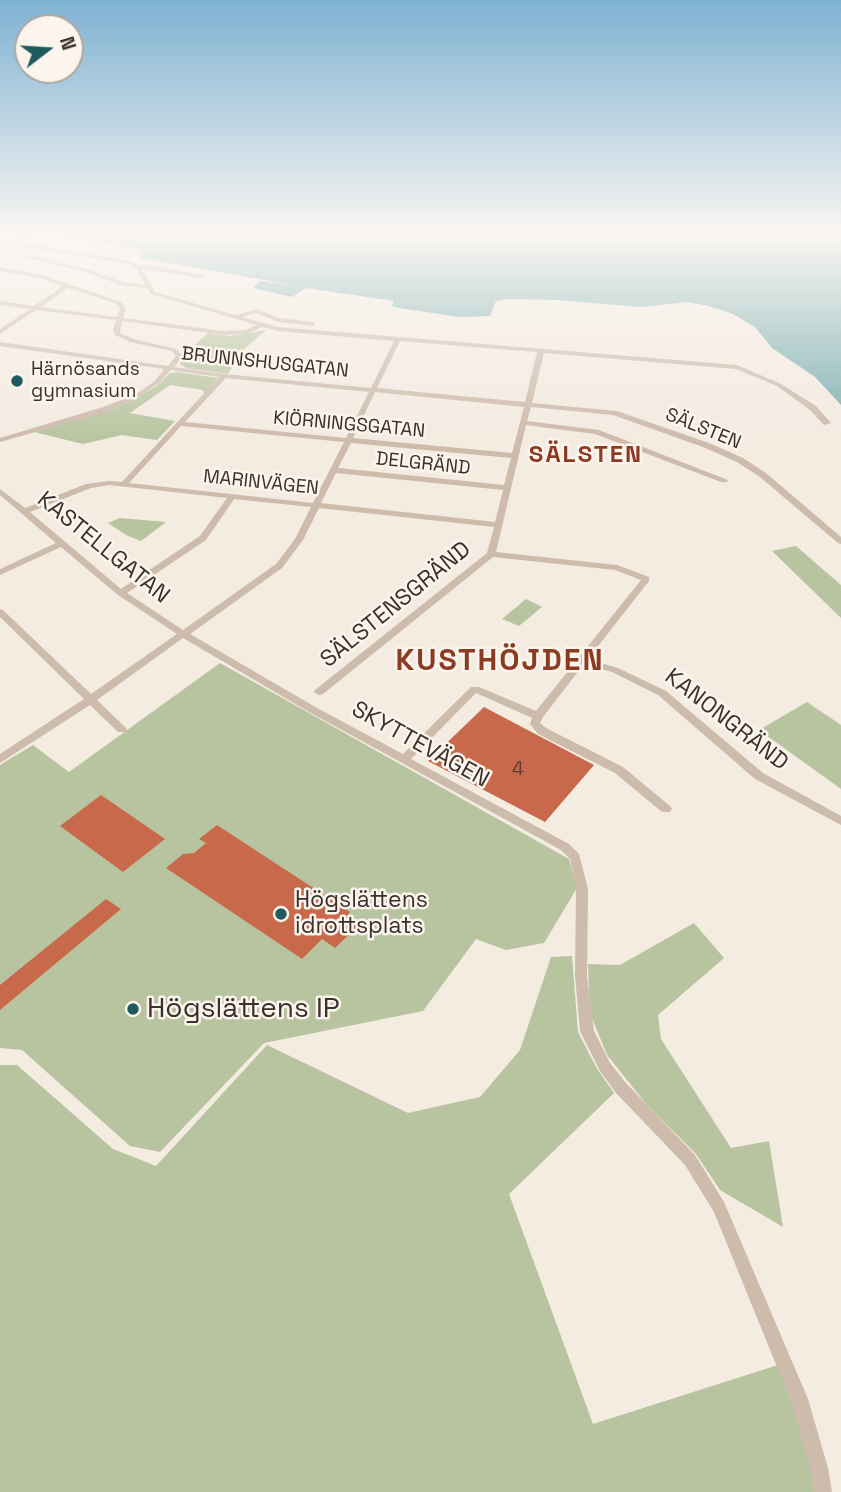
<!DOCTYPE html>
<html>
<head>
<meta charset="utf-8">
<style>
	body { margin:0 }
	#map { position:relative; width:841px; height:1492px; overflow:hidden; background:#f4ebe1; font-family:"Space Grotesk",sans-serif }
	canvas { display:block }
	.north { position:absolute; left:14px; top:14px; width:70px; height:70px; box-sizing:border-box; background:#fbf5ee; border:2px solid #aea6a0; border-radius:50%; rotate:73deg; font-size:19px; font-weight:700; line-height:28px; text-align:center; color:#3b302b }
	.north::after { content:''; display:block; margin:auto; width:24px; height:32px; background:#1f5a5e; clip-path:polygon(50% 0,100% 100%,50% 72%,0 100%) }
</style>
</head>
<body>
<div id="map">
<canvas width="841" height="1492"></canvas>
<div class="north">N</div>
</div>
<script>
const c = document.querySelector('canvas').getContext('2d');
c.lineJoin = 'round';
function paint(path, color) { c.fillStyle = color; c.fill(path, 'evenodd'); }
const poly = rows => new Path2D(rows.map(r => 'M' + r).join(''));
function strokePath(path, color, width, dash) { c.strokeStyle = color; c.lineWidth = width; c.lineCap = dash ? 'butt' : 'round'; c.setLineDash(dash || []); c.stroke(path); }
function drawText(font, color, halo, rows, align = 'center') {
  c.font = font + ' "Space Grotesk",sans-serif'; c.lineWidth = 5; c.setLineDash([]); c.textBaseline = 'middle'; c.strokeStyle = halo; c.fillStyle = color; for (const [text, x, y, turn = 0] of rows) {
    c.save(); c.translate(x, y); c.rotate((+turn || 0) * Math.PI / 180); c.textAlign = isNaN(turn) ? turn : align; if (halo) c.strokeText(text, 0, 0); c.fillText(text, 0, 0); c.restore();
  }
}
const green = poly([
	[266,330,243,350,228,374,186,368,180,364,185,354,208,333,230,336],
	[177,372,218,378,204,394,203,390,170,385,130,413,175,421,157,440,122,435,83,444,34,432,113,409,135,399,155,387,170,373],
	[120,518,166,522,141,541,126,535,108,523],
	[796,546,841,585,841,618,772,551],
	[526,599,542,607,519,626,502,619],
	[220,663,569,859,577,888,544,943,506,950,476,939,423,1011,264,1043,160,1152,130,1146,22,1050,0,1048,0,765,33,745,69,772],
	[807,702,841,725,841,789,759,730],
	[694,923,724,958,658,1015,661,1039,731,1148,769,1141,783,1227,720,1190,696,1154,647,1105,607,1055,590,1013,588,964,620,965],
	[572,956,578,1032,596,1067,614,1093,509,1194,593,1424,778,1365,814,1466,814,1492,0,1492,0,1065,17,1065,113,1149,156,1166,267,1045,408,1113,480,1097,520,1050,551,957]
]);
const water = poly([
	[0,233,841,233,841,405,815,377,772,348,755,327,731,313,708,306,688,302,641,307,556,300,507,299,496,301,490,316,460,317,399,308,392,306,394,301,306,288,292,297,253,288,260,281,292,285,141,258,138,253,142,250,43,233,29,239]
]);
const building = poly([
	[484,707,594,765,545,822,428,761],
	[101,795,165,839,123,872,60,826],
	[217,825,350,912,346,917,359,925,335,948,322,939,302,959,166,868,183,854,194,853,206,843,199,839],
	[106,899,121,909,0,1010,0,985]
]);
const minor = poly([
	[0,239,130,261,139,265,148,265,202,275,203,276,200,278,142,269,155,292,235,315,257,309,279,318,313,322,316,324,313,326,278,322,256,313,242,317,278,327,737,365,781,384,816,406,831,423,824,425,810,410,777,386,736,369,544,353,532,403,617,411,709,443,743,458,766,473,841,537,841,544,838,543,760,477,737,462,703,447,613,415,531,407,527,421,599,430,728,480,727,482,721,482,595,434,526,425,496,552,617,565,649,577,649,581,588,659,618,668,666,691,763,773,841,816,841,825,755,779,658,695,612,672,584,664,543,717,540,723,546,728,623,767,670,806,672,809,670,812,662,812,615,773,538,734,530,724,532,718,476,693,411,759,569,844,579,854,588,889,587,976,594,1031,610,1063,626,1083,695,1155,724,1202,808,1399,828,1468,832,1492,814,1492,810,1468,790,1399,714,1212,685,1165,616,1093,600,1071,580,1031,575,976,576,889,570,859,561,850,309,712,183,638,97,700,126,728,127,730,126,732,118,732,90,705,0,763,0,754,84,699,0,617,0,609,3,610,91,694,177,634,118,595,61,547,0,575,0,569,56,543,0,495,0,489,25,508,86,484,109,481,122,482,219,377,171,370,159,383,139,397,109,411,0,442,0,438,103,407,135,395,155,381,164,369,0,346,0,342,168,366,176,356,172,351,130,342,115,335,113,330,116,320,36,310,0,334,0,329,30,309,0,305,0,301,34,306,63,286,39,278,0,271,0,267,42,275,121,302,126,309,123,318,224,331,245,330,257,325,151,294,148,289,120,285,86,272,19,256,22,254,90,270,123,282,145,285,136,268,128,264,0,243,0,239],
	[68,288,117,304,120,309,117,317,41,307,68,288],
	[122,321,224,335,246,334,263,327,278,331,394,341,371,388,224,374,174,367,183,356,176,349,134,339,120,333,122,321],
	[400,341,537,352,525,402,377,388,400,341],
	[226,378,369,392,346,438,185,422,226,378],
	[375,392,524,407,512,453,353,438,375,392],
	[181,426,344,442,313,503,129,483,181,426],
	[351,443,511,458,504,485,338,468,351,443],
	[336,473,503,490,495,522,321,503,336,473],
	[109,485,227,498,200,536,121,589,30,512,91,488,109,485],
	[234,499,311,507,295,539,276,564,183,630,127,593,206,540,234,499],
	[319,508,494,527,487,553,315,690,314,692,319,695,323,694,493,557,615,570,641,580,536,711,479,687,471,687,403,754,317,708,190,634,282,568,303,540,319,508]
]);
const markers = [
	[17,381,7,"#1f5a5e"],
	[281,914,7,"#1f5a5e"],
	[133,1009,7,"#1f5a5e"]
];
const farStreetnames = [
	["BRUNNSHUSGATAN",265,363,6],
	["KIÖRNINGSGATAN",349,425,5],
	["SÄLSTEN",703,429,22],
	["DELGRÄND",423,464,6],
	["MARINVÄGEN",261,483,6]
];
const farPoinames = [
	["Härnösands",31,370],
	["gymnasium",31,392]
];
const numberNames = [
	["4",518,770]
];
const streetNames = [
	["KASTELLGATAN",103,548,39],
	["SÄLSTENSGRÄND",396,605,-39],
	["KANONGRÄND",726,720,38],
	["SKYTTEVÄGEN",420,745,29]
];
const poiNames = [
	["Högslättens",295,901],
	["idrottsplats",295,927]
];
const farDistrictnames = [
	["SÄLSTEN",586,455]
];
const nearPoinames = [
	["Högslättens IP",147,1009]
];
const districtNames = [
	["KUSTHÖJDEN",500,662]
];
paint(green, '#b8c4a0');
paint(water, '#7fb0b2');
paint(building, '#c8694b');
paint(minor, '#cdbbac');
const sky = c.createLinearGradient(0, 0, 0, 442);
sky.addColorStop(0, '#7eb2d2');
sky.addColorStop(0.53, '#faf6f2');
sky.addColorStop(1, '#faf6f200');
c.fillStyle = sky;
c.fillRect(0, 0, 841, 442);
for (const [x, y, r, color] of markers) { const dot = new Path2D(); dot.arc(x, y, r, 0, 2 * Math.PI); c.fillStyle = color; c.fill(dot); strokePath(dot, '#fbf5ee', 2.5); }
drawText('19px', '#3b302b', '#fbf5ee', farStreetnames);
drawText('19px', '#3b302b', '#fbf5ee', farPoinames, 'left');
drawText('19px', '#5e3e33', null, numberNames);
drawText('23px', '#3b302b', '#fbf5ee', streetNames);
drawText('23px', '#3b302b', '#fbf5ee', poiNames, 'left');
c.letterSpacing = '2px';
drawText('bold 24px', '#8c3b22', '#fbf5ee', farDistrictnames);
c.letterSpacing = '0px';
drawText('28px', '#3b302b', '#fbf5ee', nearPoinames, 'left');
c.letterSpacing = '2px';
drawText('bold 30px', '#8c3b22', '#fbf5ee', districtNames);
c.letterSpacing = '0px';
</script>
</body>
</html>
